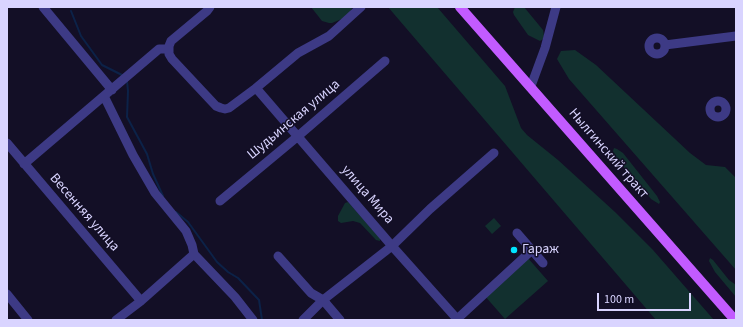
<!DOCTYPE html>
<html>
<head>
<meta charset="utf-8">
<style>
	body { margin:0 }
	#map { position:relative; width:743px; height:327px; overflow:hidden; background:#130f26; font-family:"Source Sans 3",sans-serif }
	canvas { display:block }
	.frame { position:absolute; inset:0; border:8px solid #d9d4ff; pointer-events:none }
	.scale { position:absolute; left:597px; top:293px; width:94px; height:18px; box-sizing:border-box; border:2px solid #d9d4ff; border-top:0; padding-left:5px; font-size:12px; line-height:14px; white-space:nowrap; color:#d9d4ff; -webkit-text-stroke:3px #130f26; paint-order:stroke }
</style>
</head>
<body>
<div id="map">
<canvas width="743" height="327"></canvas>
<div class="frame"></div>
<div class="scale">100 m</div>
</div>
<script>
const c = document.querySelector('canvas').getContext('2d');
c.lineJoin = 'round';
function paint(path, color) { c.fillStyle = color; c.fill(path, 'evenodd'); }
const poly = rows => new Path2D(rows.map(r => 'M' + r).join(''));
function strokePath(path, color, width, dash) { c.strokeStyle = color; c.lineWidth = width; c.lineCap = dash ? 'butt' : 'round'; c.setLineDash(dash || []); c.stroke(path); }
function drawText(font, color, halo, rows, align = 'center') {
  c.font = font + ' "Source Sans 3",sans-serif'; c.lineWidth = 3; c.setLineDash([]); c.textBaseline = 'middle'; c.strokeStyle = halo; c.fillStyle = color; for (const [text, x, y, turn = 0] of rows) {
    c.save(); c.translate(x, y); c.rotate((+turn || 0) * Math.PI / 180); c.textAlign = isNaN(turn) ? turn : align; if (halo) c.strokeText(text, 0, 0); c.fillText(text, 0, 0); c.restore();
  }
}
const green = poly([
	[311,7,352,7,352,8,349,14,344,18,332,23,329,23,322,21],
	[388,7,437,7,505,86,521,128,527,135,558,160,615,212,653,250,714,320,656,320],
	[515,7,524,7,543,30,544,36,543,39,540,41,528,35,514,15,513,12],
	[575,50,596,65,690,153,706,165,725,167,736,178,736,270,569,79,557,59,561,51],
	[614,148,617,149,623,153,657,196,660,202,659,204,651,199,615,157,613,151],
	[348,202,380,238,380,241,376,240,360,223,353,221,341,223,338,221,338,216,345,203],
	[494,218,501,226,492,234,485,226],
	[527,257,548,281,505,319,484,295],
	[710,258,713,260,729,280,736,285,736,297,715,272,709,261]
]);
const stream = poly([
	[71,11,81,36,102,65,122,75],
	[127,81,128,91,127,117,147,154,153,174,163,196],
	[176,212,188,222,217,262,228,272,238,278,259,300,262,320]
]);
const minor = poly([
	[43,7,112,90],
	[210,7,207,11,171,41,169,46,169,54,172,59,216,106,221,108,225,109,229,108,256,88,298,53,329,36,361,7],
	'649 46a8 8 0 1 1 16 0a8 8 0 1 1-16 0Z',
	[665,45,736,36],
	[531,86,545,48,556,7],
	[256,88,392,246,458,320],
	[104,96,133,155,155,193,186,231,192,245,194,254,235,297,253,320],
	'710 109a8 8 0 1 1 16 0a8 8 0 1 1-16 0Z',
	[7,143,141,301],
	[24,164,159,49,169,49],
	[220,201,297,137,385,61],
	[517,233,543,263],
	[278,256,311,293,323,300,340,320],
	[7,294,28,320],
	[116,320,141,301,194,254],
	[303,320,323,300,392,246,430,209,494,153],
	[456,320,531,251]
]);
const major = poly([
	[460,7,735,320]
]);
const markers = [
	[514,250,4,"#00e5ff"]
];
const streetNames = [
	["Шудьинская улица",294,120,-40],
	["Нылгинский тракт",608,154,49],
	["улица Мира",367,195,49],
	["Весенняя улица",84,213,49]
];
const poiNames = [
	["Гараж",522,250]
];
paint(green, '#12302f');
strokePath(stream, '#0c2248', 2);
strokePath(minor, '#3d3a85', 9);
strokePath(major, '#c25bff', 10);
for (const [x, y, r, color] of markers) { const dot = new Path2D(); dot.arc(x, y, r, 0, 2 * Math.PI); c.fillStyle = color; c.fill(dot); strokePath(dot, '#130f26', 1.5); }
drawText('14px', '#d9d4ff', '#130f26', streetNames);
drawText('14px', '#d9d4ff', '#130f26', poiNames, 'left');
</script>
</body>
</html>
